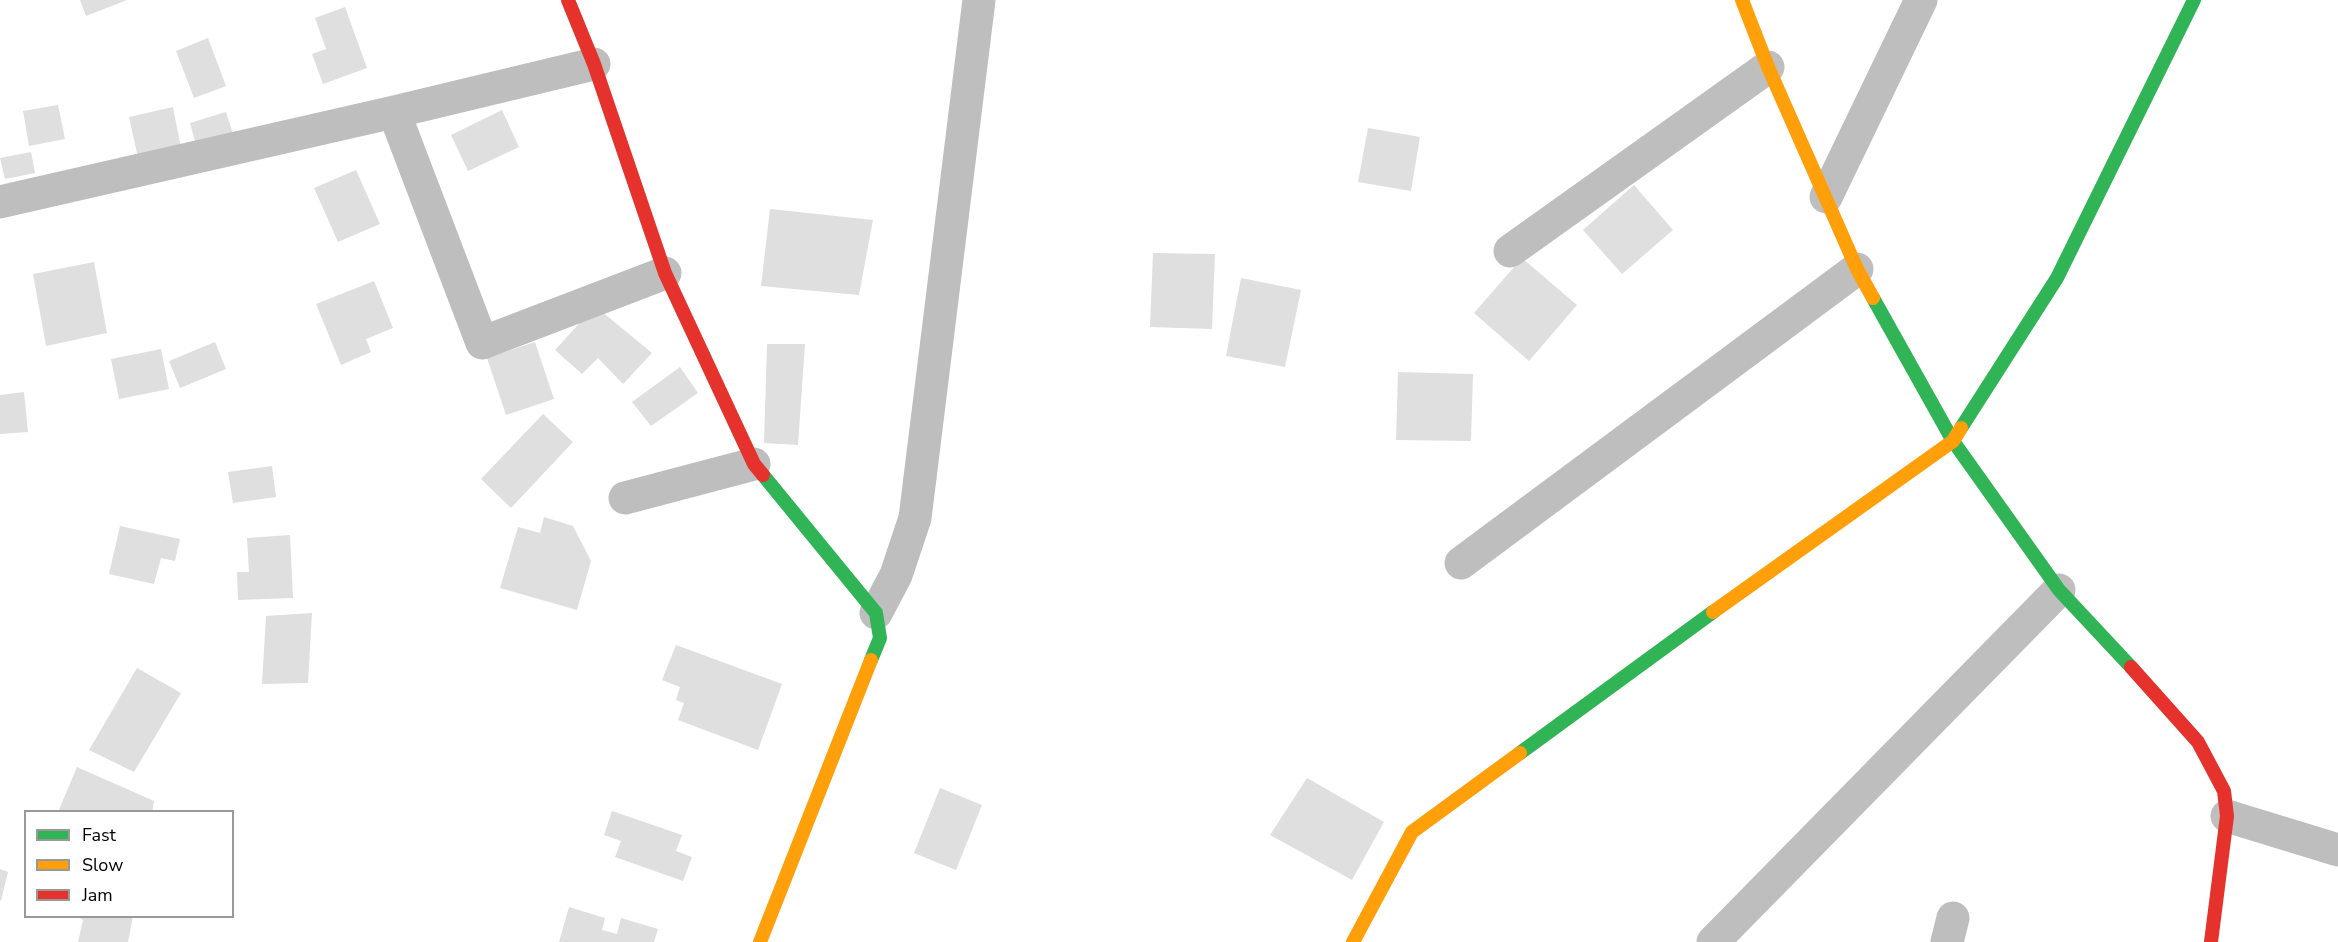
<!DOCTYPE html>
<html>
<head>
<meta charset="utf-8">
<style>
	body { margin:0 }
	#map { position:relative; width:2338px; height:942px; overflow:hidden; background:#fff; font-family:"Nunito Sans",sans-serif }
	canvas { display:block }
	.legend { position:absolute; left:24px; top:810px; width:210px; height:108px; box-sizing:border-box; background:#fff; border:2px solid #999; margin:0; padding:8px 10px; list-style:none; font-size:18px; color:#000 }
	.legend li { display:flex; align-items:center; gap:12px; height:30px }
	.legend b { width:30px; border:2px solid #999 }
</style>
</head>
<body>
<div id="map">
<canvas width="2338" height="942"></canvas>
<ul class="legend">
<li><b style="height:8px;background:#30b455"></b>Fast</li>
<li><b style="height:8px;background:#ff9f0a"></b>Slow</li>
<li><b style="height:8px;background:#e5322d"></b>Jam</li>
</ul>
</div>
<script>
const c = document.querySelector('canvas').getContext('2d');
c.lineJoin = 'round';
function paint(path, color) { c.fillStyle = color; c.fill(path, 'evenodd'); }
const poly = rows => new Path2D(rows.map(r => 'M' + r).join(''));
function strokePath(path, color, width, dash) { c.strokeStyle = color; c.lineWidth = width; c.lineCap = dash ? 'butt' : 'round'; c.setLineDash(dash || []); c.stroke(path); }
const building = poly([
	[80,0,127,0,86,16],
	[345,7,367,68,323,84,312,54,326,49,315,18],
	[208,38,226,86,194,98,176,51],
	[58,105,65,139,29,146,23,111],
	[173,107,181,148,138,158,129,117],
	[502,110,519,147,468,171,451,135],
	[226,112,233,134,196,145,190,123],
	[1368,128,1420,137,1411,191,1358,182],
	[31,152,35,173,5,179,0,158],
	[356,170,380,224,338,242,314,188],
	[1634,185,1673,230,1622,274,1583,230],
	[770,209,873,220,859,295,761,286],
	[1153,253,1215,254,1212,329,1150,327],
	[1522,258,1577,305,1529,361,1474,313],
	[94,262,107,333,46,346,33,274],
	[1241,278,1301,290,1285,367,1226,356],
	[374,281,393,328,366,339,371,352,341,365,316,304],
	[595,306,652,353,623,384,598,358,582,374,555,350],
	[215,342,226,369,180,388,169,361],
	[535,342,554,399,506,415,487,358],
	[767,344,805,344,798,445,764,443],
	[161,349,169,389,119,399,111,359],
	[680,367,698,393,651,426,632,402],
	[1398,372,1473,374,1471,441,1396,440],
	[24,392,28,432,0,434,0,395],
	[543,414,573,442,511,508,481,479],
	[272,466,276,497,233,503,228,472],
	[544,517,573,526,591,561,577,610,500,588,518,527,540,533],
	[120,526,180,539,175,561,161,558,154,584,109,574],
	[290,535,293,598,238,600,237,572,249,572,247,538],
	[312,613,308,683,262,684,266,616],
	[676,645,782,684,758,750,678,720,684,703,676,700,680,687,662,680],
	[137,668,181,693,134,772,89,750],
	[77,767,154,801,152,812,58,812],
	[1307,778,1384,822,1352,880,1270,835],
	[940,788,982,805,956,870,914,853],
	[612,811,682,835,676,851,692,857,683,881,615,857,621,841,604,835],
	[0,869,8,872,1,901,0,900],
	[569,907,605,918,602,930,617,934,621,918,658,929,654,942,559,942],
	[78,916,133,916,128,942,78,942,83,920]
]);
const street = poly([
	[394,112,482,343,665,273],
	[1826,197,1921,0],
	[0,202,394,112,594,64],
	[1510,251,1768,67],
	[625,498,754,464],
	[1461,563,1857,269],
	[876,613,896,575,915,518,979,0],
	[2227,816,2338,850],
	[1713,942,2059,590],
	[1947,942,1953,918]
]);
const fast = poly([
	[1873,298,1953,441,2059,590,2131,667],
	[1961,428,2057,278,2194,0],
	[763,475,876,613,880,638,871,660],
	[1520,753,1713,612]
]);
const slow = poly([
	[1742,0,1768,67,1857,269,1873,298],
	[1713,612,1953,441,1961,428],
	[760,942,871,660],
	[1353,942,1412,832,1520,753]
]);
const jam = poly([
	[568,0,594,64,665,273,754,464,763,475],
	[2131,667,2198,742,2224,791,2227,816,2211,942]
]);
paint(building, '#dfdfdf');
strokePath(street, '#bebebe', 33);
strokePath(fast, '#30b455', 14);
strokePath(slow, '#ff9f0a', 14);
strokePath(jam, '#e5322d', 14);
</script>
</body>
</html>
